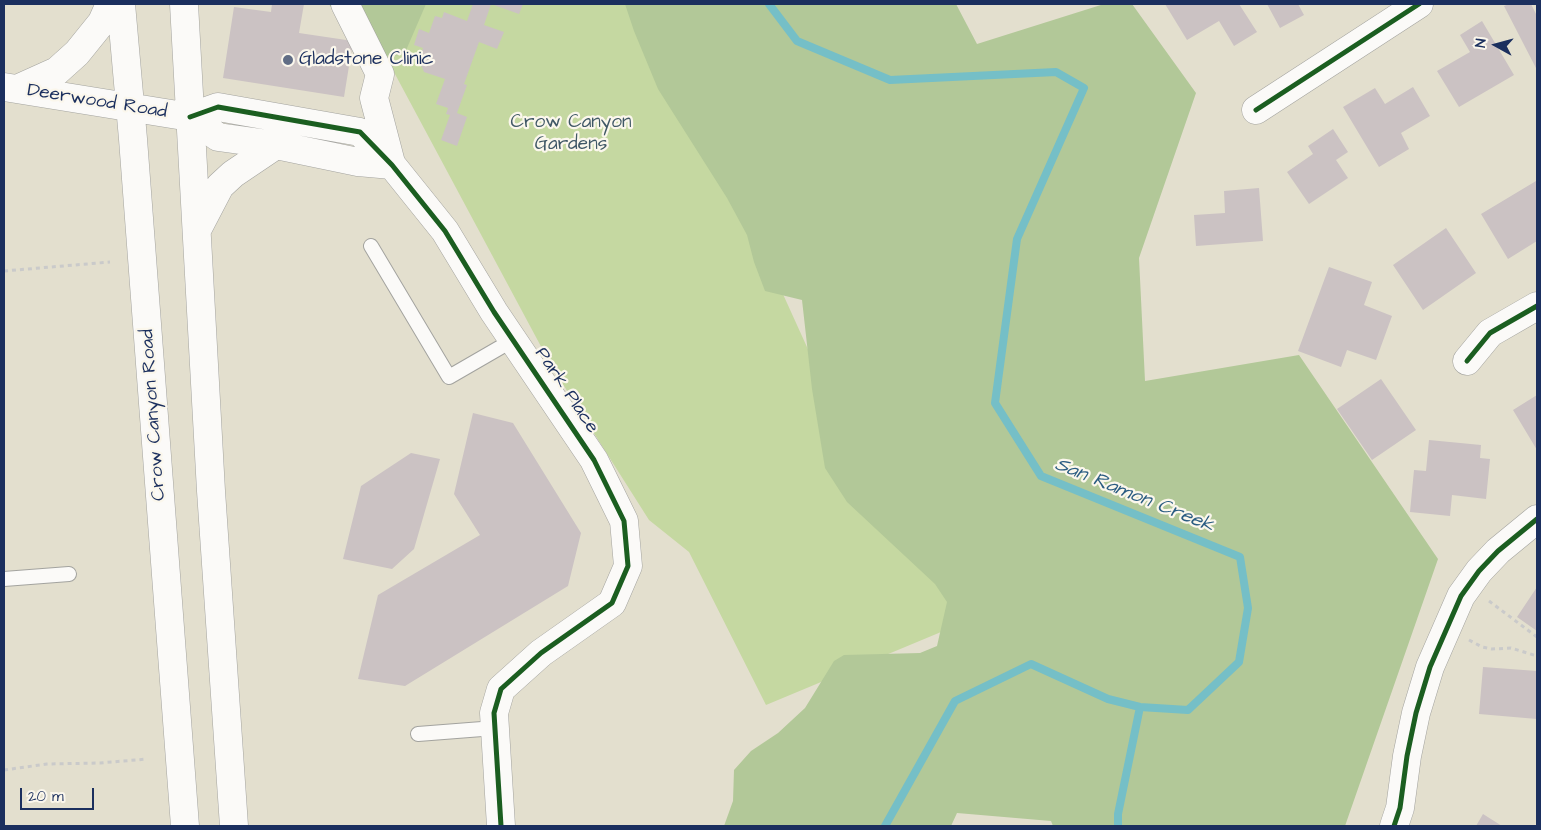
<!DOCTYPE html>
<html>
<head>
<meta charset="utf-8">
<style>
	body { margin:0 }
	#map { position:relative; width:1541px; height:830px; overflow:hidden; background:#e3dfce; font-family:"Architects Daughter",sans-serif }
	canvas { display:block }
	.frame { position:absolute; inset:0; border:5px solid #1b2f5e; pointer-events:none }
	.north { position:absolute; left:1471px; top:20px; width:50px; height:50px; -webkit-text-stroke:4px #fbf7ec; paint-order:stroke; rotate:277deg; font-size:14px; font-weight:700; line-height:20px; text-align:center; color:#1b2f5e }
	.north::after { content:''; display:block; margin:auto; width:18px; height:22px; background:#1b2f5e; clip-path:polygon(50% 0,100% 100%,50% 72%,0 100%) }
	.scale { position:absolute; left:20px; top:788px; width:74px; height:22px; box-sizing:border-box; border:2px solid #1b2f5e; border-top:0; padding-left:6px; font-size:15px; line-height:18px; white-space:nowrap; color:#1b2f5e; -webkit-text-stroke:4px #fbf7ec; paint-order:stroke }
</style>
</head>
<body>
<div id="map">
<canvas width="1541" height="830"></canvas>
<div class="frame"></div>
<div class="north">N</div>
<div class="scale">20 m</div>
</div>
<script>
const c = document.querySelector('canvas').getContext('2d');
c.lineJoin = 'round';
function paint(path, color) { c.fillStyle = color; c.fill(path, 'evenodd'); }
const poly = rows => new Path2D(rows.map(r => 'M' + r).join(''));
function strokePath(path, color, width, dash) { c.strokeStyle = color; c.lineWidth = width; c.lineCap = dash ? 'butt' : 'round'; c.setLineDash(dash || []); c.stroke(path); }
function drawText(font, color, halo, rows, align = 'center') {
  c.font = font + ' "Architects Daughter",sans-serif'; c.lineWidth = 4.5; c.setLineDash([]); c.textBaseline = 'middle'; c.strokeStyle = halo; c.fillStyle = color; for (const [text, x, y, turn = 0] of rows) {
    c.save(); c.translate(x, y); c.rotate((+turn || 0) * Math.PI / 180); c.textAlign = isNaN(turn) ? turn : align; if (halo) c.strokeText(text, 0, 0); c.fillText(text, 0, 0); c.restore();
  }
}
const green = poly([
	[360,4,657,4,664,32,841,422,977,617,766,705,689,552,649,520,552,367,388,61]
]);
const forest = poly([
	[329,4,426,4,404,55,383,56,343,26],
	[625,4,956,4,977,44,1104,4,1132,4,1196,93,1139,258,1145,381,1299,355,1438,559,1345,826,1053,826,1051,821,957,813,951,826,724,826,733,801,734,770,751,751,778,733,805,708,834,661,844,655,920,653,937,646,947,602,935,584,847,502,825,468,812,389,802,300,765,291,754,262,747,235,727,198,658,89,634,31]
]);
const stream = poly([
	[769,4,797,41,890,80,1056,72,1084,88,1017,239,995,403,1041,476,1240,557,1248,608,1239,662,1188,710,1140,707,1108,699,1031,664,955,701,885,826],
	[1118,826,1118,814,1140,707]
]);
const building = poly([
	[272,4,304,4,299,33,353,41,344,97,223,78,234,7,271,12],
	[473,4,491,4,484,25,504,32,497,49,479,42,464,84,467,85,457,113,467,117,457,146,441,140,450,115,446,114,448,108,436,104,445,79,424,72,419,60,423,48,414,45,419,29,429,33,435,16,442,18,444,12,467,21],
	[491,4,523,4,519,14],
	[1165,4,1239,4,1257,32,1234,46,1219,21,1187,40],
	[1267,4,1298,4,1304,15,1280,28],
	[1509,4,1531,4,1537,16,1537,70,1504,6],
	[1482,21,1514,75,1459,107,1437,71,1470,52,1460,35],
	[1413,87,1430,116,1401,133,1409,149,1379,167,1343,107,1375,88,1385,104],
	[1333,129,1348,152,1336,160,1348,178,1309,204,1287,172,1313,154,1308,146],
	[1536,181,1537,241,1508,259,1481,214],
	[1259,188,1263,241,1196,246,1194,215,1225,213,1224,191],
	[1446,228,1476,273,1423,310,1393,265],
	[1329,267,1372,282,1364,305,1392,316,1376,360,1347,350,1341,367,1298,351],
	[1381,379,1416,430,1372,460,1337,409],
	[1537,395,1537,450,1513,410],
	[473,413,513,423,581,533,568,586,405,686,358,679,378,595,480,535,454,494],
	[1429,440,1481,445,1480,458,1490,459,1486,499,1452,495,1450,516,1410,512,1414,470,1426,471],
	[411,453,440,459,414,549,392,569,343,559,361,486],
	[1537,587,1537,631,1517,617],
	[1483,667,1537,671,1537,719,1479,714],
	[1483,814,1502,826,1476,826]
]);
const path = poly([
	[4,271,110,262],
	[1489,601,1537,637],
	[1469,640,1482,647,1492,649,1511,648,1537,656],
	[4,770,47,764,100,763,147,759]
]);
const lane = poly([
	[371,246,449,377,513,340],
	[4,579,69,574],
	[418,734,495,728]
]);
const street = poly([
	[345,4,380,74,374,98,391,163],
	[1256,110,1419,4],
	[190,117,218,107,360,132,392,165,445,231,494,312,594,460,624,521,628,566,612,603,541,653,501,689,494,713,501,826],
	[190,117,218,137,276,145,358,162,392,165],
	[1467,361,1490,333,1537,306],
	[1394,826,1400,808,1407,756,1416,713,1430,667,1461,596,1479,571,1498,551,1537,519]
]);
const secondary = poly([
	[121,4,133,139,185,826],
	[184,4,211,491,234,826],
	[4,87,190,117],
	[17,89,57,71,77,53,102,22,110,4],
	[197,230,220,186,233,174,276,145]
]);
const cycleway = poly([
	[1256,110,1419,4],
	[190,117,218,107,360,132,392,165,445,231,494,312,594,460,624,521,628,566,612,603,541,653,501,689,494,713,501,826],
	[1467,361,1490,333,1537,306],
	[1394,826,1400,808,1407,756,1416,713,1430,667,1461,596,1479,571,1498,551,1537,519]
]);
const markers = [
	[288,60,6,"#616d85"]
];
const poiNames = [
	["Gladstone Clinic",299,60]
];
const streetNames = [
	["Deerwood Road",97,102,9],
	["Park Place",566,391,56],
	["Crow Canyon Road",154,415,-94]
];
const parkNames = [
	["Crow Canyon",571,123],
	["Gardens",571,145]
];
const waterNames = [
	["San Ramon Creek",1134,496,22]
];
paint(green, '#c5d8a1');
paint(forest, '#b2c898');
strokePath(stream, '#75bfc7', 8);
paint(building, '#cbc2c3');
strokePath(lane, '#a3a39f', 16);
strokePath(street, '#a3a39f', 29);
strokePath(secondary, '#a3a39f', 29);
strokePath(path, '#cacaca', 3, [4, 4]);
strokePath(lane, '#fbfaf8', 14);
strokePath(street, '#fbfaf8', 28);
strokePath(secondary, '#fbfaf8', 28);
strokePath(cycleway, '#1b5e20', 5);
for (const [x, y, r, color] of markers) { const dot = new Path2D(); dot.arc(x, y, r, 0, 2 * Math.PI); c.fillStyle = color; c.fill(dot); strokePath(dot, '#fbf7ec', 2); }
drawText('19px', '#1b2f5e', '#fbf7ec', poiNames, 'left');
drawText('19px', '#1b2f5e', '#fbf7ec', streetNames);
drawText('19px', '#405866', '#fbf7ec', parkNames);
drawText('italic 20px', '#2a5c82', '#fbf7ec', waterNames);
</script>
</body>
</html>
